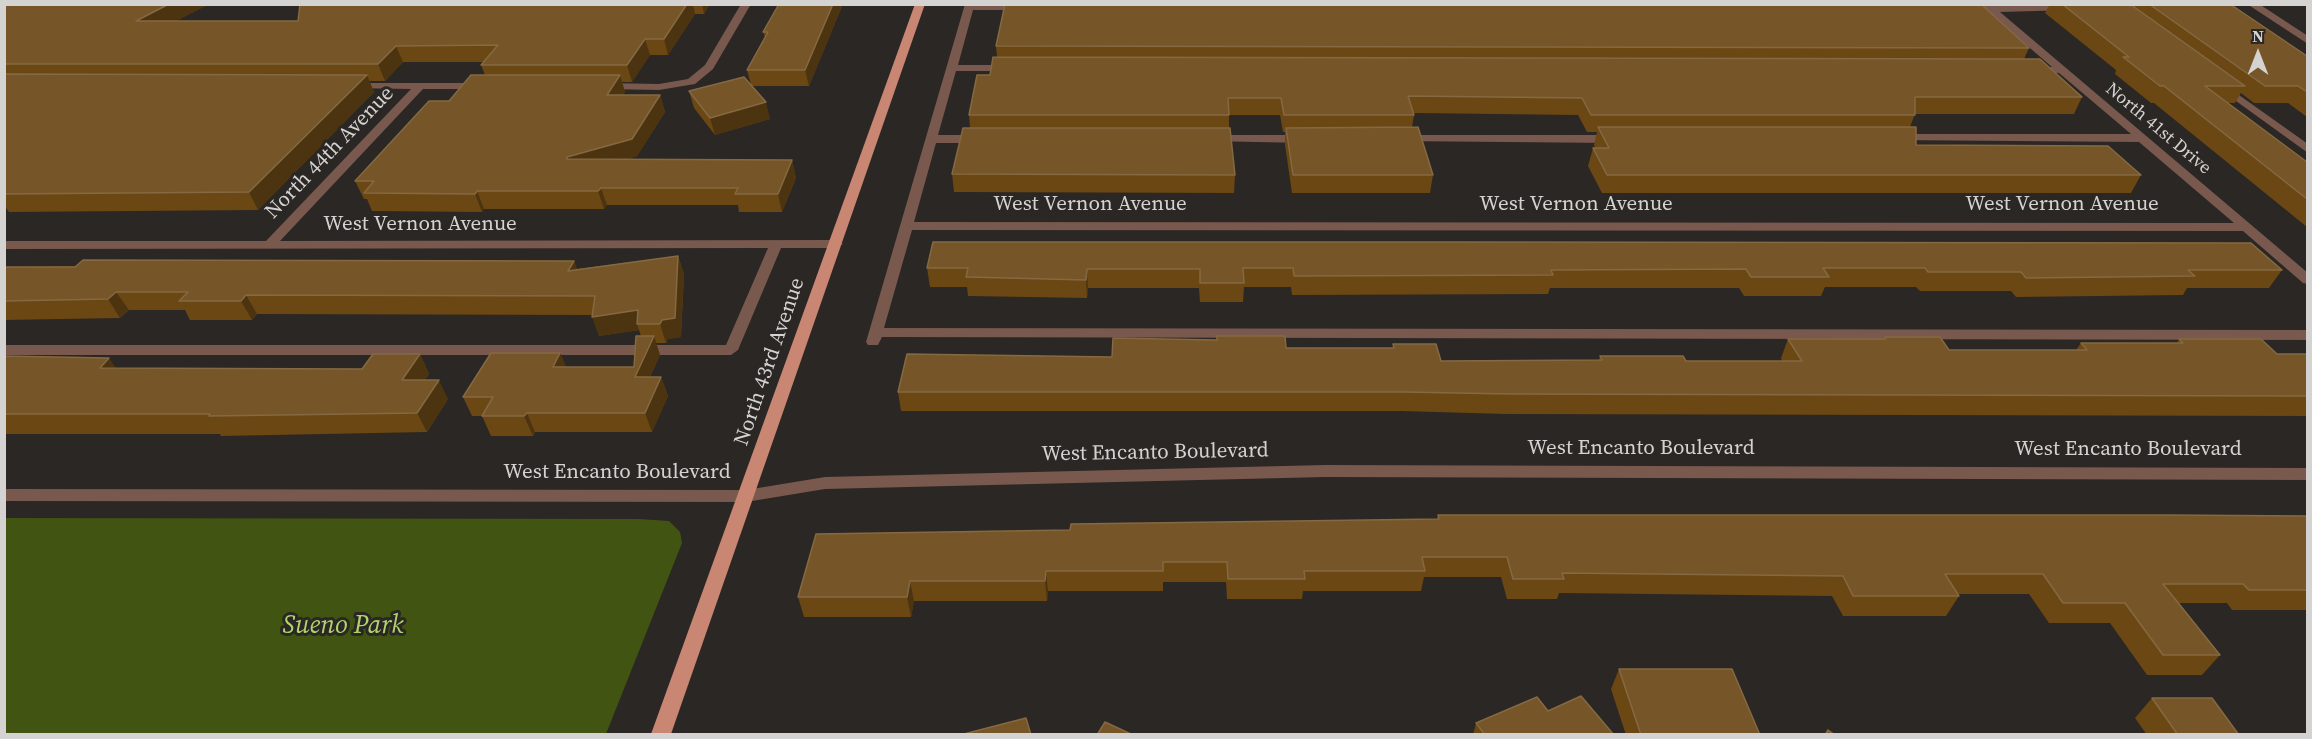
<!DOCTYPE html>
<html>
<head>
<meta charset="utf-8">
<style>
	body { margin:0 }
	#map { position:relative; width:2312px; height:739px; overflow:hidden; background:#2a2724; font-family:"Source Serif 4",serif }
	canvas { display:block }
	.frame { position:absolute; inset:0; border:6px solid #d5d3d1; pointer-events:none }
	.north { position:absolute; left:2228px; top:24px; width:60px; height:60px; -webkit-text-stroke:4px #2a2724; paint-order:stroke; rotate:0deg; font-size:16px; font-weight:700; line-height:24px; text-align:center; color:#d5d3d1 }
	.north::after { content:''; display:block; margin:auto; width:21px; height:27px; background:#d5d3d1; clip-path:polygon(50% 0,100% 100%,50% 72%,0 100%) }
</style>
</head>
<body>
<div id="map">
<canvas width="2312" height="739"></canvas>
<div class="frame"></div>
<div class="north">N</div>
</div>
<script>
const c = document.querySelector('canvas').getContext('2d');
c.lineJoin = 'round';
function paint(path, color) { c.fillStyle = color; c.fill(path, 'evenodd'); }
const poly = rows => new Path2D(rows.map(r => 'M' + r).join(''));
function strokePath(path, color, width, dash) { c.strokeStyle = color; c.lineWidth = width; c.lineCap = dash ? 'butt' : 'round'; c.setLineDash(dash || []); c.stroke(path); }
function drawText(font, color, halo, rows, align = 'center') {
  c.font = font + ' "Source Serif 4",serif'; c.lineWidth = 6; c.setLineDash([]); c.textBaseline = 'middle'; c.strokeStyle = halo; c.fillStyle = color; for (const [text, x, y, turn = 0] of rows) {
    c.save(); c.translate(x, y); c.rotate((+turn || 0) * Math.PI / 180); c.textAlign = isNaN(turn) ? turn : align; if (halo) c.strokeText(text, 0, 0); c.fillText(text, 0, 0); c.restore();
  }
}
const green = poly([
	[5,518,639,519,669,521,680,532,682,543,606,734,5,734]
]);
const minor = poly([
	[741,4,751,4,713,69,695,84,659,90,605,89,599,86,605,83,659,84,688,79,705,65,741,4],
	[965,4,1028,5,1029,7,1024,10,973,10,958,65,1012,65,1017,68,1012,71,956,71,938,135,981,135,987,139,981,143,936,143,914,222,2234,223,2139,142,1892,140,1892,136,1896,134,2131,134,2059,73,2031,72,2031,68,2052,67,1988,12,1966,12,1961,9,1981,4,2068,5,2072,6,2072,10,2000,12,2308,273,2308,284,2303,283,2243,231,912,230,884,328,2308,330,2308,340,882,337,878,345,868,345,866,342,965,4],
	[2247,4,2259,4,2308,36,2308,44,2247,4],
	[353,83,482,83,488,86,482,89,423,89,280,241,836,240,843,244,836,248,781,248,738,350,731,355,4,355,4,345,726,345,768,248,4,249,4,241,266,241,411,89,349,88,347,86,353,83],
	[2222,83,2308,144,2308,153,2218,88,2216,86,2222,83],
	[1212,135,1305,135,1311,139,1305,143,1208,141,1208,137,1212,135],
	[1401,135,1614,135,1620,139,1614,143,1397,141,1397,137,1401,135],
	[1325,465,2308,468,2308,480,1325,477,825,489,746,502,4,501,4,489,746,490,825,477,1325,465]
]);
const major = poly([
	[915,4,925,4,671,734,651,734,915,4]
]);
const wall = poly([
	[4,4,209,4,176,21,298,21,300,4,710,4,704,14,695,14,668,55,650,55,632,82,622,82,625,92,623,95,660,95,665,112,637,156,627,159,792,160,796,178,782,212,739,212,738,205,607,205,604,209,484,209,482,212,372,211,367,199,364,199,355,181,449,101,485,75,481,65,484,62,403,62,385,81,369,81,374,92,258,210,9,212,6,208,4,208],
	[843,4,809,86,752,86,770,119,715,135,694,108,689,91,751,85,747,70,765,37,763,32],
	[2050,4,2230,4,2307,56,2307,117,2288,103,2254,103,2241,93,2235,103,2228,103,2307,162,2307,227,2154,103,2151,103,2115,74,2116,70,2045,13],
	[996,46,2029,48,2024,59,2082,97,2074,114,1915,114,1910,127,1916,145,2141,175,2131,193,1602,193,1588,166,1593,148,1595,148,1594,145,1597,132,1587,132,1578,115,1413,113,1414,115,1412,127,1433,175,1430,193,1292,193,1285,145,1285,132,1283,132,1280,115,1229,115,1229,128,1235,175,1234,193,954,192,952,174,970,128,969,115,990,75,997,57],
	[933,242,2282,270,2269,288,2187,288,2183,295,2016,297,2011,291,1920,291,1916,287,1825,287,1821,296,1744,296,1739,288,1550,288,1548,294,1292,295,1291,287,1244,287,1243,302,1200,302,1199,288,1088,288,1087,298,968,296,967,287,930,287,927,268],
	[678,256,684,274,681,337,668,339,666,343,656,343,660,355,650,377,661,377,668,396,652,432,535,432,533,436,491,436,482,416,472,416,463,397,560,353,566,367,634,367,641,336,639,330,599,336,592,315,257,314,252,320,190,320,185,310,129,310,120,318,4,320,4,267,574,261,577,269],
	[1885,337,1949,350,2076,350,2081,343,2177,343,2179,339,2277,354,2307,354,2307,416,1506,414,1401,411,901,411,898,392,1286,348,1393,348,1393,344,1441,361,1599,360,1600,356,1686,361,1782,361,1781,358,1788,339,1884,339],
	[420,354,429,374,425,380,448,399,427,432,221,436,220,434,4,434,4,356,116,368,362,369],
	[1438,515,2307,516,2307,610,2232,610,2227,603,2179,603,2220,655,2202,675,2147,675,2110,623,2049,623,2029,594,1958,594,1959,596,1946,616,1843,616,1832,596,1559,593,1557,599,1507,599,1501,577,1424,577,1421,591,1303,591,1302,599,1227,599,1226,582,1163,582,1163,591,1048,591,1047,601,914,601,911,617,804,617,798,597,1070,530,1437,519],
	[1619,669,1760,735,1626,735,1611,689],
	[2152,698,2239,735,2147,735,2135,718],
	[1548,711,1614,735,1473,735,1476,723]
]);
const shadedWall = poly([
	[169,4,209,4,145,37,136,21],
	[687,4,693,4,695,14,668,55,664,39],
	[702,4,710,4,704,14],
	[833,4,843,4,809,86,805,70],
	[645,39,650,55,632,82,627,65],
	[396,46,403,62,385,81,378,64],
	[367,75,374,92,258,210,249,192],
	[620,75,625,92,612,112,607,95],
	[660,95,665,112,637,156,573,174,567,157],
	[766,102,770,119,715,135,710,118],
	[792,160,796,178,782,212,778,194],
	[601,188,607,205,604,209,598,191],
	[477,191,484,209,482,212,475,194],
	[678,256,684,274,681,337,668,339,666,343,660,324],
	[574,261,581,280,568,271],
	[1087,269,1088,288,1087,298,1086,280],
	[116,292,129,310,120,318,108,299],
	[246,295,257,314,252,320,241,301],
	[638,310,637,324,639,330,599,336,592,317],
	[654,336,660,355,641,396,635,377],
	[560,353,568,372,553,367],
	[420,354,429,374,412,399,402,380],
	[109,358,123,378,100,368],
	[661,377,668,396,652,432,645,413],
	[439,380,448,399,427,432,417,413],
	[527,413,535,432,533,436,524,416],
	[1046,571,1048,591,1047,601,1045,581],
	[910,581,914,601,911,617,907,597]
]);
const building = poly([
	[4,4,169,4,136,21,298,21,300,4,687,4,664,39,645,39,627,65,481,65,498,45,396,46,378,64,4,64,4,4],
	[779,4,833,4,805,70,747,70,768,32,763,32,779,4],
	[1005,4,1981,4,2029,48,996,46,1005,4],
	[2062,4,2130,4,2245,86,2205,86,2307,162,2307,199,2164,86,2160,86,2123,57,2129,57,2062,4],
	[2149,4,2230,4,2307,56,2307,92,2298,86,2265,86,2149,4],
	[993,57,2040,59,2082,97,1915,97,1915,115,1591,115,1582,98,1408,96,1414,115,1284,115,1281,98,1228,98,1229,115,969,115,977,75,990,75,993,57],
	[4,74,367,75,249,192,4,194,4,74],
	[471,75,620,75,607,95,660,95,632,139,567,157,567,159,792,160,778,194,735,194,738,188,601,188,598,191,477,191,475,194,364,193,374,181,355,181,429,101,449,101,471,75],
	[744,77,766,102,710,118,689,91,744,77],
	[1418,127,1433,175,1293,175,1286,128,1418,127],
	[1598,127,1916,127,1916,145,2108,146,2141,175,1607,175,1593,148,1609,148,1598,127],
	[963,128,1230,128,1235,175,952,174,963,128],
	[933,242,1455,242,2251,243,2282,270,2188,270,2195,276,2026,278,2021,272,1928,272,1925,268,1823,268,1829,277,1751,277,1746,269,1551,270,1553,275,1294,276,1293,268,1243,268,1244,283,1200,283,1200,269,1087,269,1086,280,966,277,968,268,927,268,933,242],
	[678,256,675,318,662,320,660,324,637,324,638,310,592,317,595,296,246,295,241,301,179,301,188,292,116,292,108,299,4,301,4,267,75,267,83,260,574,261,568,271,678,256],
	[636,336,654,336,635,377,661,377,645,413,527,413,524,416,482,416,493,397,463,397,491,353,560,353,553,367,634,367,636,336],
	[1217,336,1285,336,1286,348,1394,348,1393,344,1436,344,1441,361,1602,360,1600,356,1683,356,1686,361,1802,361,1788,339,1886,339,1885,337,1940,337,1949,350,2087,350,2081,343,2183,343,2179,339,2261,339,2277,354,2307,354,2307,396,1511,394,1404,392,898,392,907,354,1112,357,1113,338,1217,340,1217,336],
	[373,354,420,354,402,380,439,380,417,413,209,416,210,414,4,414,4,356,109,358,100,368,362,369,373,354],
	[1438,515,2166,515,2307,516,2307,590,2249,590,2243,584,2163,584,2220,655,2163,655,2125,603,2063,603,2043,574,1945,574,1959,596,1853,596,1843,576,1562,573,1564,579,1513,579,1507,557,1422,557,1425,571,1304,571,1305,579,1228,579,1227,562,1163,562,1163,571,1046,571,1045,581,910,581,907,597,798,597,816,534,1070,530,1071,524,1439,519,1438,515],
	[1619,669,1732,669,1760,735,1641,735,1619,669],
	[1581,696,1614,735,1485,735,1476,723,1537,697,1548,711,1581,696],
	[2152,698,2212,698,2239,735,2178,735,2152,698],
	[1026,718,1031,735,960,735,1026,718],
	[1105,722,1133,735,1097,735,1105,722],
	[1828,730,1835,735,1825,735,1828,730]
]);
const farStreetnames = [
	["North 41st Drive",2158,129,40]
];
const streetNames = [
	["North 44th Avenue",330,153,-46],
	["West Vernon Avenue",1090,205],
	["West Vernon Avenue",1576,205],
	["West Vernon Avenue",2062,205],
	["West Vernon Avenue",420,225],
	["North 43rd Avenue",770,362,-71],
	["West Encanto Boulevard",1641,449],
	["West Encanto Boulevard",2128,450],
	["West Encanto Boulevard",1155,453,-1],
	["West Encanto Boulevard",617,473]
];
const nearParknames = [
	["Sueno Park",343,626]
];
paint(green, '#415411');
paint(minor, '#79584e');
paint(major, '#c98672');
paint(wall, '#6b4713');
paint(shadedWall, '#4c3411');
paint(building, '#765628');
strokePath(building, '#856942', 1.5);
drawText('18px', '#d5d3d1', '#2a2724', farStreetnames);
drawText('21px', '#d5d3d1', '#2a2724', streetNames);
drawText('italic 26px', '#b1d36e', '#2a2724', nearParknames);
</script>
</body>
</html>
